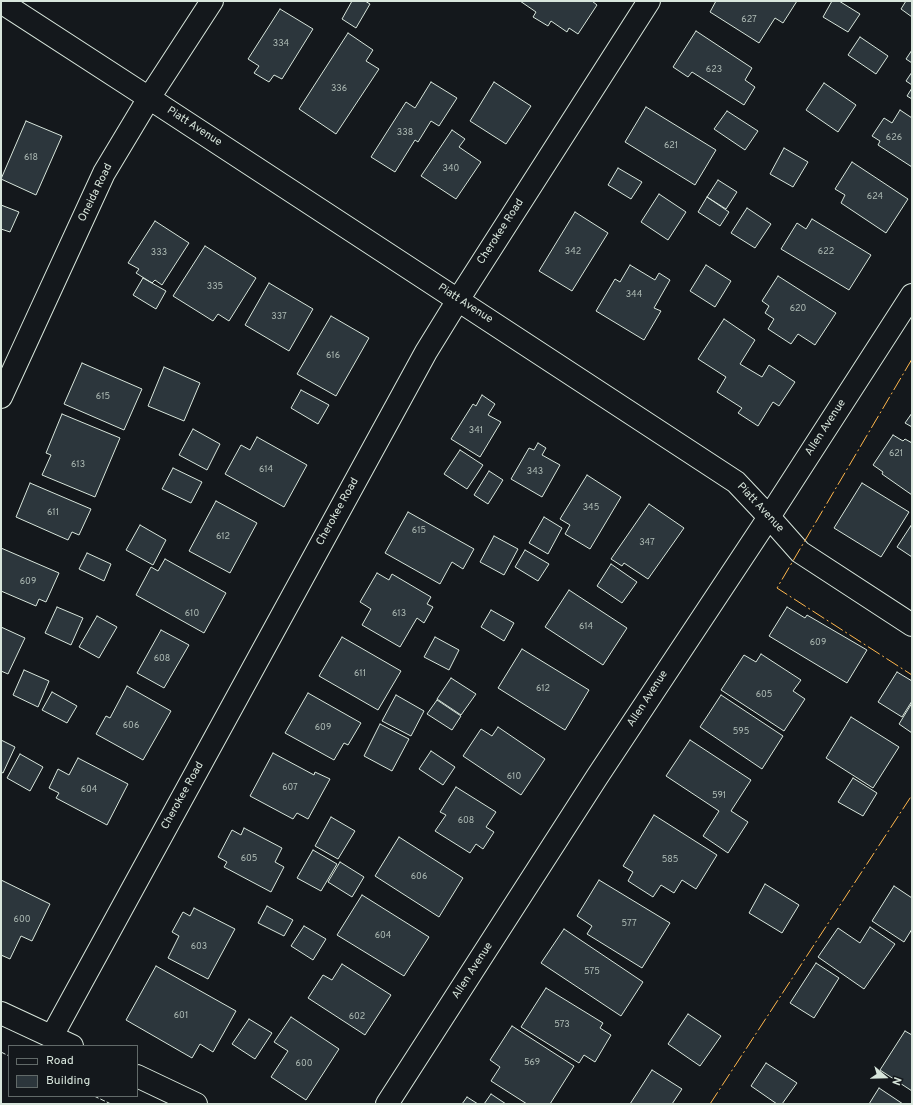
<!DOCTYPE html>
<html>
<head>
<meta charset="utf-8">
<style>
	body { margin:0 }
	#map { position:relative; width:913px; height:1105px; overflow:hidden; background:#14181c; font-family:Overpass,sans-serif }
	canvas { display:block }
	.frame { position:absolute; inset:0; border:2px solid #d8e6dc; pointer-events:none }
	.legend { position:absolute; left:8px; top:1045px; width:130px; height:52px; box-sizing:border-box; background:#14181c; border:1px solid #626a69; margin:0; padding:5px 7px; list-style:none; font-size:12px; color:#d8e6dc }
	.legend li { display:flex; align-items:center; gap:8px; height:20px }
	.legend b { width:20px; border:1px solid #626a69 }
	.north { position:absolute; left:865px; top:1057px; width:40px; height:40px; -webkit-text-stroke:3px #14181c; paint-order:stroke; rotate:110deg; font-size:11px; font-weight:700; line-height:16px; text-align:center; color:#d8e6dc }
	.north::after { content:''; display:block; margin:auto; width:14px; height:18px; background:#d8e6dc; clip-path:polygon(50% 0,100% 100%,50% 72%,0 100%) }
</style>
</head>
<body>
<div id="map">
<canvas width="913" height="1105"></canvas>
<div class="frame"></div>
<ul class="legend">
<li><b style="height:5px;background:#14181c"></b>Road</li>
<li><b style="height:11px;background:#2c363c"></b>Building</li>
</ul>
<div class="north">N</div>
</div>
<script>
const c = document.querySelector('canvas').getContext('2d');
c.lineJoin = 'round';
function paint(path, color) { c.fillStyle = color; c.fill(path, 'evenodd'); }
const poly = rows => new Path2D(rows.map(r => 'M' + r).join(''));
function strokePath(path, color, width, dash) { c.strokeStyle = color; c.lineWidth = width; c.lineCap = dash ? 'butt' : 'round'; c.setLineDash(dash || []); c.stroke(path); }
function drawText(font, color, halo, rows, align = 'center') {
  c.font = font + ' Overpass,sans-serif'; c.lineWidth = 3; c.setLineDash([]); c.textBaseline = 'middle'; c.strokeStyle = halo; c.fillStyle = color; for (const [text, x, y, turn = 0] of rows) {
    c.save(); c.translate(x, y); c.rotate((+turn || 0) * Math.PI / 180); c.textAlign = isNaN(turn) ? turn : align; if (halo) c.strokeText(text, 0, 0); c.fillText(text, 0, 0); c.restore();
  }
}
const building = poly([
	[352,1,365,1,370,4,356,28,342,19,352,1],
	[520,1,592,1,597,5,578,34,569,28,567,32,551,21,548,26,533,17,536,12,520,1],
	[716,1,797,1,783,23,775,18,759,43,710,12,716,1],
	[832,1,839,1,860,14,848,32,823,17,832,1],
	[906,1,912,1,912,17,901,9,906,1],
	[280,9,313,29,282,79,274,75,269,82,254,73,259,66,248,59,280,9],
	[696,31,752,68,745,80,755,87,744,105,692,72,688,77,673,67,696,31],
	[348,33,373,50,366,61,379,69,336,134,299,109,348,33],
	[860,37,888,56,876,74,848,55,860,37],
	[912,50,912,63,906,59,912,50],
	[912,72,912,85,906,81,912,72],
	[431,82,457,98,439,126,431,121,418,142,415,140,395,172,371,157,406,102,415,108,431,82],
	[494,82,531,106,506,144,470,121,494,82],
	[824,83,856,105,838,132,806,110,824,83],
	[912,88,912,99,907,96,912,88],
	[646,107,716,150,695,185,625,142,646,107],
	[900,110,912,118,912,167,878,145,880,141,872,136,884,118,892,123,900,110],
	[727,111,758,131,745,150,714,129,727,111],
	[26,121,62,136,36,195,1,179,26,121],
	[452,130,465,139,459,147,481,162,456,199,421,176,452,130],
	[784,148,808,162,793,187,770,174,784,148],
	[852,162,908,199,886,233,841,203,845,195,835,189,852,162],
	[618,168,642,182,631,199,608,185,618,168],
	[718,180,737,192,726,209,707,197,718,180],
	[659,194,686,212,668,240,641,222,659,194],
	[707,197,729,212,720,226,698,212,707,197],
	[1,205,19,212,10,232,1,229,1,205],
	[747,208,771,224,755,248,731,233,747,208],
	[575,212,608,233,572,291,539,271,575,212],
	[812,219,871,255,849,290,781,249,797,223,806,229,812,219],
	[155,221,189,243,162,285,155,280,152,283,136,273,139,269,128,263,155,221],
	[205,246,256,278,229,321,218,314,213,321,173,296,205,246],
	[630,265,655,280,659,273,670,280,654,308,661,311,644,340,596,311,615,279,620,282,630,265],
	[706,265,731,281,715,307,690,291,706,265],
	[778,276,836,313,815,345,798,334,791,344,768,329,774,319,765,313,769,306,762,301,778,276],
	[143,278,166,291,156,309,133,295,143,278],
	[269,283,313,309,289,351,245,325,269,283],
	[331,316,369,338,336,396,297,374,331,316],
	[724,319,755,340,740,364,762,377,769,365,795,382,779,406,773,402,758,426,738,413,742,408,717,392,726,377,698,359,724,319],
	[82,363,142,389,124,430,64,404,82,363],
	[164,367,200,383,184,421,148,406,164,367],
	[301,390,329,405,318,424,291,408,301,390],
	[482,395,495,404,488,415,501,422,480,457,451,439,473,404,476,406,482,395],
	[912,413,912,427,905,423,912,413],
	[62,414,120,438,95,497,42,475,51,455,46,453,62,414],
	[193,429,220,444,207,470,179,455,193,429],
	[893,435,903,441,905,439,912,443,912,495,882,474,883,472,873,465,893,435],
	[257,437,307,465,284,507,225,474,241,445,250,450,257,437],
	[538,443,546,448,542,455,560,465,542,497,511,479,529,448,534,450,538,443],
	[460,450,483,465,467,489,444,474,460,450],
	[173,468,202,482,191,503,162,489,173,468],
	[489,471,503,480,488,504,474,495,489,471],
	[587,475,621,497,590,549,565,534,570,525,560,519,587,475],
	[30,483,91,509,79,535,72,532,68,540,16,517,30,483],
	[862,483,909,512,881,557,834,528,862,483],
	[216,501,257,523,230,573,189,551,216,501],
	[649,504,684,528,648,579,624,563,622,566,611,559,649,504],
	[408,512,474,549,463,569,452,562,440,584,385,553,408,512],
	[544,517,562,528,548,554,529,543,544,517],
	[912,524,912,557,897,547,912,524],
	[140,525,166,540,153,565,126,550,140,525],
	[494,536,518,549,504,575,480,562,494,536],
	[1,548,59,573,46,602,39,599,36,606,1,591,1,548],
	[525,550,549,564,538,581,515,567,525,550],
	[87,553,111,564,104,581,79,569,87,553],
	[165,559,226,593,204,633,136,595,151,567,158,571,165,559],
	[611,564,637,582,622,603,597,586,611,564],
	[377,573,389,580,392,574,431,597,427,604,433,607,424,623,417,618,400,647,362,625,371,609,360,602,377,573],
	[569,590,627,628,603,665,545,627,569,590],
	[57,607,83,618,71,645,45,633,57,607],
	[787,607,805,618,807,615,867,650,847,683,769,636,787,607],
	[491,610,514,623,504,641,481,627,491,610],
	[97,616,117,627,99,658,79,647,97,616],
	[1,627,25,638,8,674,1,671,1,627],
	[161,630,189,645,164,688,137,673,161,630],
	[342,637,401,671,378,710,319,676,342,637],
	[435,637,459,650,449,670,424,657,435,637],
	[522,649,589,690,565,730,498,688,522,649],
	[761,654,801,680,793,691,805,699,784,731,721,690,744,655,756,662,761,654],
	[24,670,49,681,38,707,13,695,24,670],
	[897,672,912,681,912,701,902,717,878,702,897,672],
	[451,678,476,694,461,715,437,699,451,678],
	[127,686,171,711,143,760,96,734,106,716,110,718,127,686],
	[52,692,77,706,67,723,42,710,52,692],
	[308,693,361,723,348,745,344,743,334,760,285,733,308,693],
	[396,695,424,711,411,736,382,721,396,695],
	[721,695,783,736,762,769,700,727,721,695],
	[437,700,461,716,452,730,427,714,437,700],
	[912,703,912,733,899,724,912,703],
	[851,717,899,747,873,788,826,758,851,717],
	[380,724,409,739,392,771,364,756,380,724],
	[498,727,545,759,521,795,463,756,481,729,492,736,498,727],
	[1,740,15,747,3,773,1,772,1,740],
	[690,740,751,780,731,811,748,822,728,853,703,836,719,811,666,776,690,740],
	[431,751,455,767,443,785,419,769,431,751],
	[273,753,314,775,315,772,330,779,308,819,297,813,293,819,250,796,273,753],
	[20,754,43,767,30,791,7,778,20,754],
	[78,758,128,784,107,825,56,798,59,793,49,788,58,769,69,775,78,758],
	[853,778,877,793,863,816,838,802,853,778],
	[456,787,496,812,486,827,494,832,483,849,476,844,470,853,435,831,446,815,440,812,456,787],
	[654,815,717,855,696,889,682,880,674,893,661,885,653,897,628,881,633,872,623,866,654,815],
	[331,817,355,831,338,859,315,846,331,817],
	[244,828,282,848,275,862,284,867,271,892,224,867,227,862,218,857,232,830,241,835,244,828],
	[399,837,463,878,439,917,375,876,399,837],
	[313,850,337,864,321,891,297,878,313,850],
	[340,862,364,877,352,897,328,882,340,862],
	[1,880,50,904,32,941,21,936,10,959,1,955,1,880],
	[599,880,670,923,642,968,587,934,592,926,577,916,599,880],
	[765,884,799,905,782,933,749,913,765,884],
	[894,886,912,898,912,929,904,942,872,921,894,886],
	[362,895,429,937,404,976,337,935,362,895],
	[267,906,293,920,284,936,258,923,267,906],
	[194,908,235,929,208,979,168,958,179,936,172,932,183,912,190,916,194,908],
	[304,926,326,939,313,960,291,946,304,926],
	[870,927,895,944,864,989,818,957,838,928,860,943,870,927],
	[564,929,643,982,621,1016,541,963,564,929],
	[816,963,839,978,814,1018,790,1003,816,963],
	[342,964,391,995,365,1035,308,998,323,975,332,980,342,964],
	[156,966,236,1011,213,1052,200,1044,192,1058,126,1020,156,966],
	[546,988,603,1023,600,1028,611,1035,595,1062,584,1055,579,1063,521,1027,546,988],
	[688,1014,721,1036,700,1066,668,1044,688,1014],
	[291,1017,339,1049,306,1100,271,1077,288,1051,274,1042,291,1017],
	[249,1019,272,1033,255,1059,232,1044,249,1019],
	[512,1026,574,1066,550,1104,527,1104,491,1081,500,1067,490,1060,512,1026],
	[905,1031,912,1035,912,1091,880,1070,905,1031],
	[766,1063,797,1083,782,1104,777,1104,751,1086,766,1063],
	[652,1070,682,1089,672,1104,630,1104,652,1070],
	[879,1088,903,1104,869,1104,879,1088],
	[491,1094,506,1104,484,1104,491,1094],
	[467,1097,478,1104,462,1104,467,1097]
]);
const street = poly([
	[1,2,149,98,736,482,769,517,800,552,912,625],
	[1,397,104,173,149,98,212,1],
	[1,1013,72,1046],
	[52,1036,426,352,458,300,649,1],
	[137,1076,196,1104],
	[387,1104,597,777,769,517,912,295]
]);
const fence = poly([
	[1,1052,9,1056],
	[94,1096,111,1104]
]);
const power = poly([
	[912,359,777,588,912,675],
	[710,1104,912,795]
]);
const numberNames = [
	["627",749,20],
	["334",281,44],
	["623",714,70],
	["336",339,89],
	["338",405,133],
	["626",894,138],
	["621",671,146],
	["618",31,158],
	["340",451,169],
	["624",875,197],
	["342",573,252],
	["622",826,252],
	["333",159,253],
	["335",215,287],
	["344",634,295],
	["620",798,309],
	["337",279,317],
	["616",333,356],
	["615",103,397],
	["341",476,431],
	["621",896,454],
	["613",78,465],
	["614",266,470],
	["343",535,472],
	["345",591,508],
	["611",53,513],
	["615",419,531],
	["612",223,537],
	["347",647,543],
	["609",28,582],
	["610",192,614],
	["613",399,614],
	["614",586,627],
	["609",818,643],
	["608",162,659],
	["611",360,674],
	["612",543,689],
	["605",764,695],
	["606",131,726],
	["609",323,728],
	["595",741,732],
	["610",514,777],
	["607",290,788],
	["604",89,790],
	["591",719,796],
	["608",466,821],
	["605",249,859],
	["585",670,860],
	["606",419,877],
	["600",22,920],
	["577",629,924],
	["604",383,936],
	["603",199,947],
	["575",592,972],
	["601",181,1016],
	["602",357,1017],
	["573",562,1025],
	["569",532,1063],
	["600",304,1064]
];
const streetNames = [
	["Piatt Avenue",194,127,33],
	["Oneida Road",96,193,-64],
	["Cherokee Road",501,232,-57],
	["Piatt Avenue",465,304,33],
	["Allen Avenue",826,428,-57],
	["Piatt Avenue",760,508,47],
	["Cherokee Road",338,512,-61],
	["Allen Avenue",648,699,-57],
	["Cherokee Road",183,796,-61],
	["Allen Avenue",473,971,-57]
];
paint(building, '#2c363c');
strokePath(building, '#d8e6dc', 1);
strokePath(street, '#d8e6dc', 24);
strokePath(street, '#14181c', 22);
strokePath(fence, '#d8e6dc', 1, [5, 2]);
strokePath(power, '#ffb74d', 1, [14, 3, 2, 3]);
drawText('9px', '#adbab4', null, numberNames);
drawText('11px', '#d8e6dc', '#14181c', streetNames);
</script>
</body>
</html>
